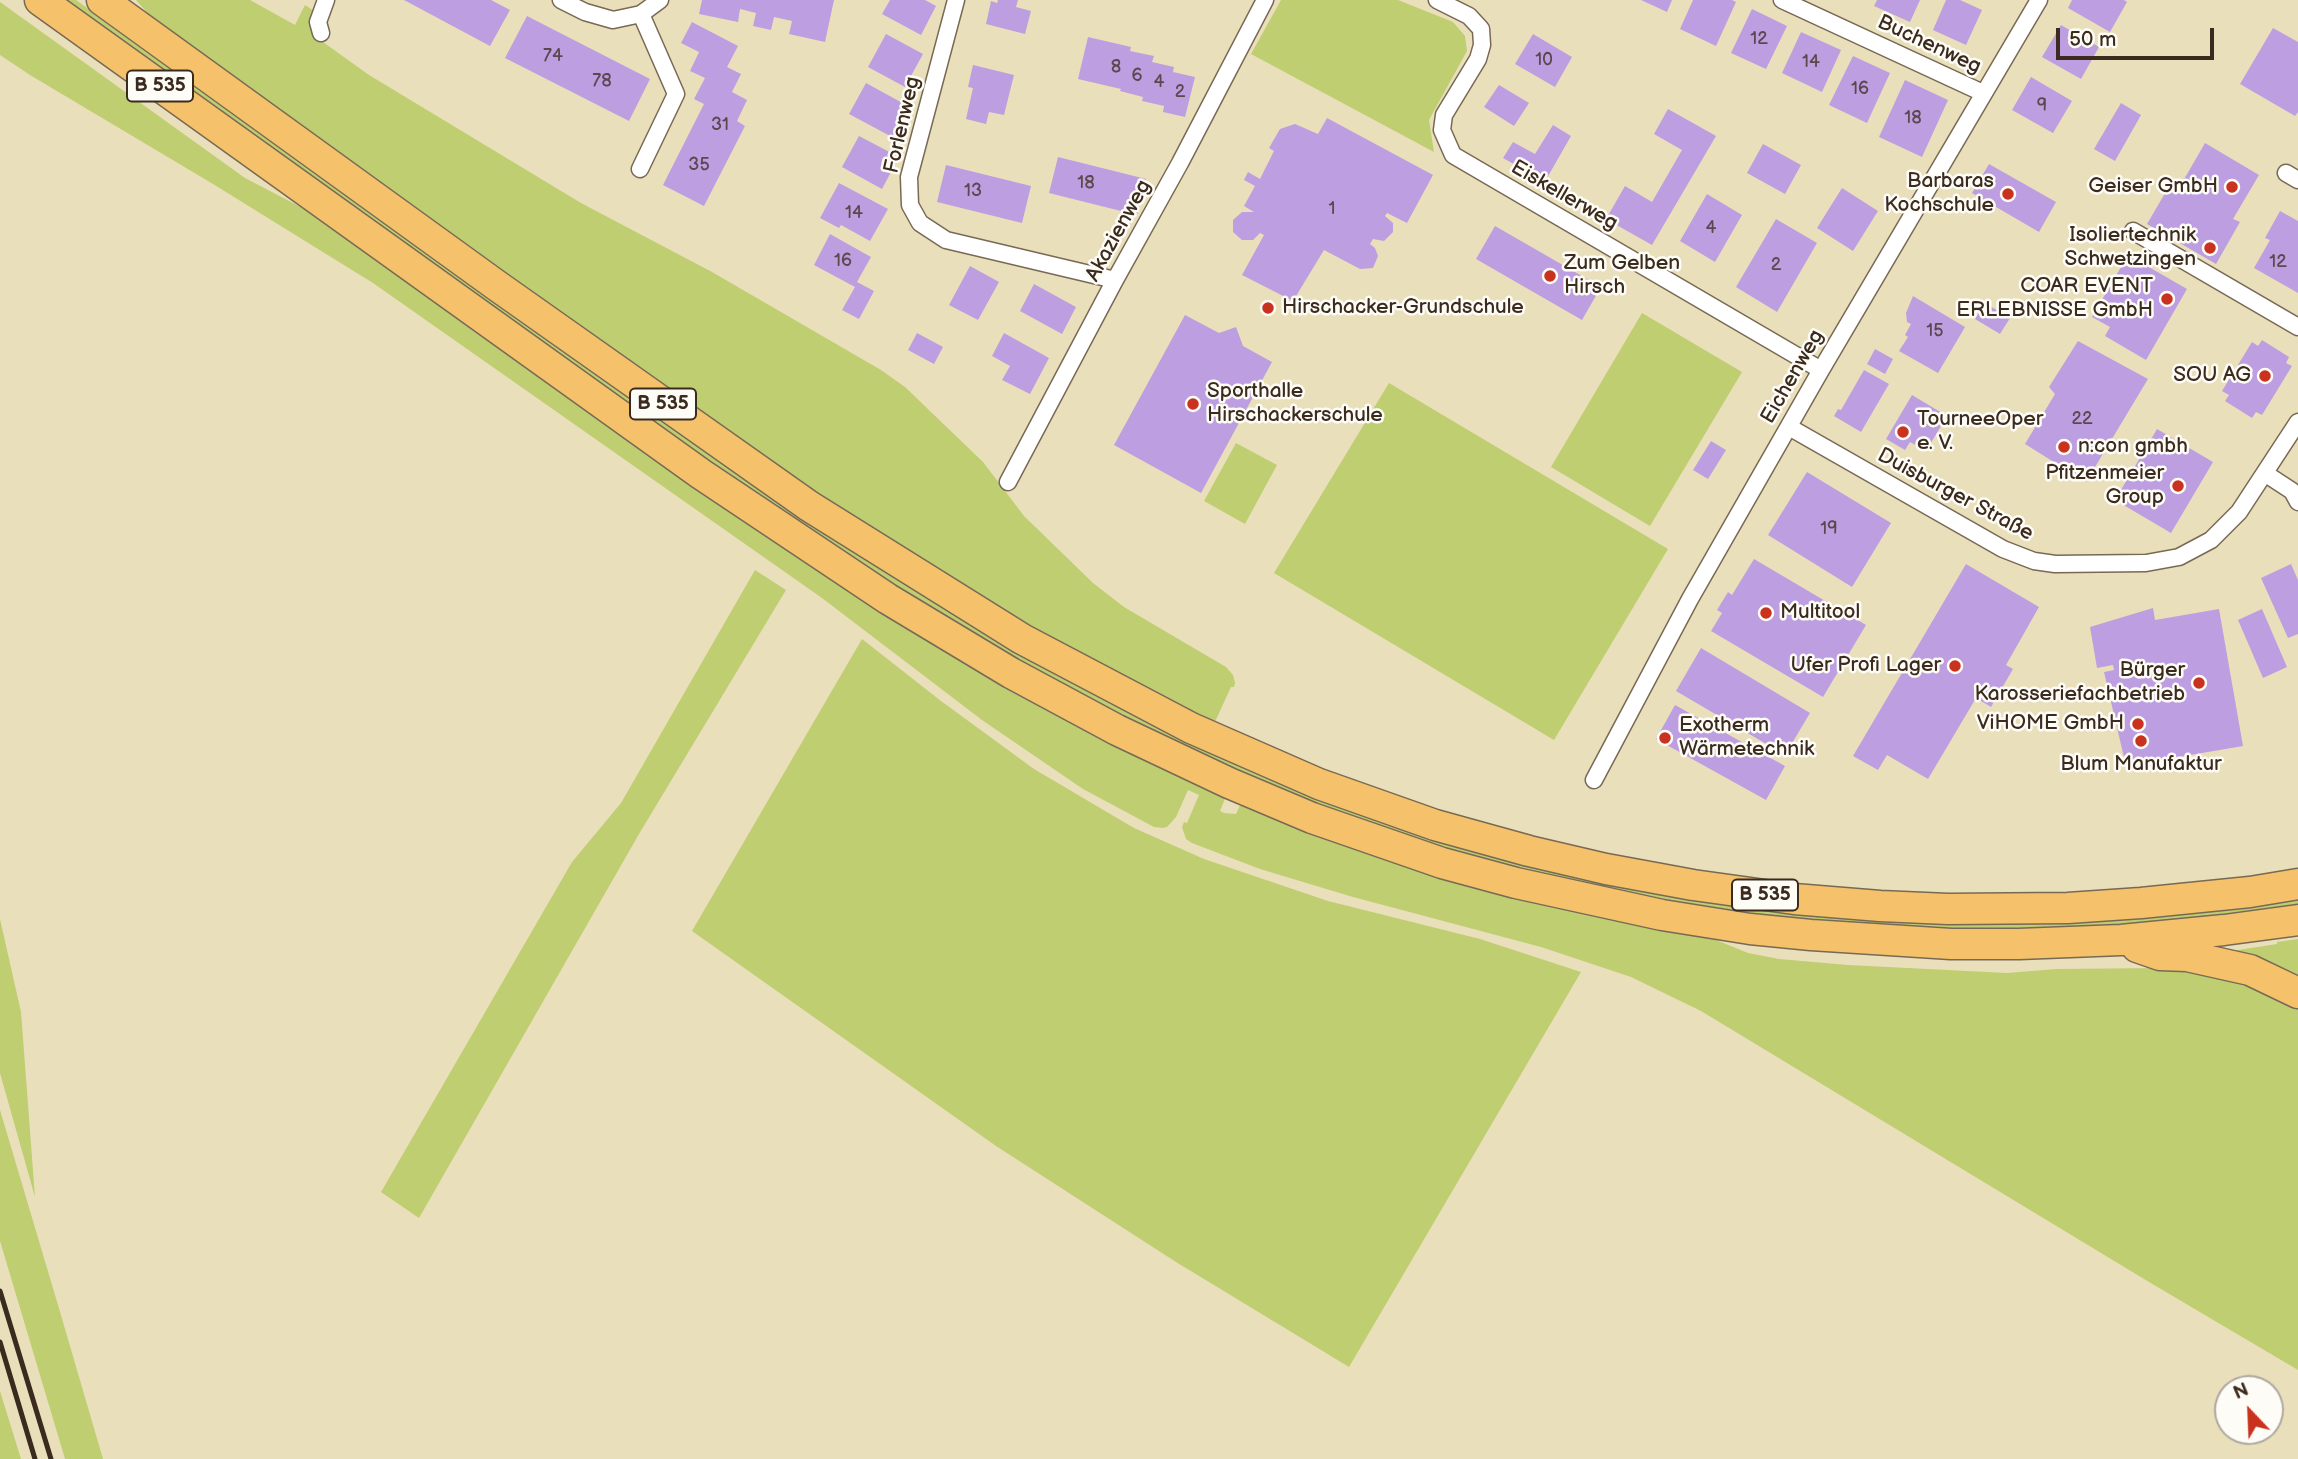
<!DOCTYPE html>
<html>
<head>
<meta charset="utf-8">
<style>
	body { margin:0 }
	#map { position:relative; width:2298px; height:1459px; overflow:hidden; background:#eadfbb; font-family:"Balsamiq Sans",sans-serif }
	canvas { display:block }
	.north { position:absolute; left:2214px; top:1375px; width:70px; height:70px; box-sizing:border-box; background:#fdfcf7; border:2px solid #afa8a0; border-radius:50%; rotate:337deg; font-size:19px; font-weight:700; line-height:28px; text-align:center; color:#3b2a1e }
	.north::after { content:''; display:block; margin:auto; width:24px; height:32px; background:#c8321e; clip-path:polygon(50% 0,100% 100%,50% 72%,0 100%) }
	.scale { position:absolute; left:2056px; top:28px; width:158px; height:32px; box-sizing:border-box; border:4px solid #3b2a1e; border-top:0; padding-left:9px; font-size:21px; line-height:24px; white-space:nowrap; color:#3b2a1e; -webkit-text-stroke:5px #fdfcf7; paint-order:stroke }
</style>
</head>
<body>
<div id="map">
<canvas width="2298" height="1459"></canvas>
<div class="north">N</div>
<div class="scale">50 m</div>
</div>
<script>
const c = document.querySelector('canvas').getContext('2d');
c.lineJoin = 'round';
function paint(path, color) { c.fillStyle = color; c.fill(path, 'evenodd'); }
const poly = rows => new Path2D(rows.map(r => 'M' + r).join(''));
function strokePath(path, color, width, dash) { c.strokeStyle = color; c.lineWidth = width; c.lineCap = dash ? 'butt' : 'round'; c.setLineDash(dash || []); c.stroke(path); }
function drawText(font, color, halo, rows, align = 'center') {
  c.font = font + ' "Balsamiq Sans",sans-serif'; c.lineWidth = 5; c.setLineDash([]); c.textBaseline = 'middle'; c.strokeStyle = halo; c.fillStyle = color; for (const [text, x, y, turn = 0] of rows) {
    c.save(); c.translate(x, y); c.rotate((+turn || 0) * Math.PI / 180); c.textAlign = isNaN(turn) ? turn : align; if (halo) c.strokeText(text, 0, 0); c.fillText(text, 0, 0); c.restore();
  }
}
const green = poly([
	[63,0,76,0,687,439,888,573,984,633,1105,701,1179,738,1298,790,1674,895,2298,898,2298,904,2160,922,2045,928,1963,929,1874,926,1778,917,1624,893,1528,871,1419,842,1249,778,1061,685,879,577,668,434],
	[136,0,250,0,295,25,305,5,317,13,319,36,323,42,369,75,581,203,712,272,881,370,905,387,983,462,1024,516,1093,583,1124,607,1226,667,1233,675,1235,683,1234,687,1231,687,1214,724,1061,646,834,506,643,374,151,17],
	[1281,0,1398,0,1453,22,1465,36,1467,51,1429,120,1434,152,1251,54],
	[0,2,245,178,316,215,386,265,1226,796,1220,811,1224,813,1236,814,1241,803,1711,938,1748,953,1779,959,1848,965,2007,973,2056,969,2165,968,2204,972,2246,984,2279,997,2298,1009,2298,1370,2149,1282,1701,1011,1631,977,1541,947,1353,897,1260,869,1192,843,1186,839,1182,827,1184,822,1187,823,1199,795,1188,790,1176,817,1167,827,1163,828,1154,827,1083,789,982,720,822,598,373,283,213,184,30,75,0,55],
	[1642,313,1742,372,1650,526,1551,467],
	[1389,383,1668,549,1554,740,1274,573],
	[1236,443,1277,465,1245,524,1204,501],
	[755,570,786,590,639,834,419,1218,381,1192,572,862,621,803],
	[862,639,941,701,1034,769,1134,828,1204,859,1328,901,1480,939,1581,972,1349,1367,1176,1262,996,1146,692,931],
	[0,919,21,1012,35,1197,0,1073],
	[2298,939,2298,981,2225,952,2277,944,2277,942],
	[0,1110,58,1305,103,1459,65,1459,0,1241],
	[0,1391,17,1446,21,1459,0,1459]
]);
const building = poly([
	[404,0,491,0,510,10,490,46],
	[702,0,834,0,825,42,789,34,792,21,774,17,771,30,753,26,756,13,740,9,738,22,699,14],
	[890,0,925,0,936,6,921,35,882,14],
	[998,0,1018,0,1016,7,1031,11,1025,34,986,24,991,1,997,3],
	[1641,0,1672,0,1667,12],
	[1693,0,1732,0,1736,2,1716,46,1680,29],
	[1877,0,1920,0,1910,22,1874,6],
	[1946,0,1960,0,1982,10,1966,45,1933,30],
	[2072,0,2124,0,2127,2,2110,32,2068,8],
	[1752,9,1787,26,1766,69,1731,53],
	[527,16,650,79,629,121,505,58],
	[692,22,738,46,727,67,741,74,732,92,747,100,737,121,745,126,704,206,663,185,704,104,694,99,705,78,690,71,699,52,681,43],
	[2061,25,2099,47,2081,79,2042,57],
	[2273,28,2298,42,2298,112,2295,116,2240,84],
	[1801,32,1841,50,1822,92,1782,73],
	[886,34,923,54,905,87,868,67],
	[1533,34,1572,57,1555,87,1515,64],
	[1088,37,1131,47,1130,51,1154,56,1152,62,1174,67,1173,72,1195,77,1185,117,1163,112,1164,106,1142,101,1143,97,1120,91,1121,89,1078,79],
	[1853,56,1890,73,1867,123,1829,105],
	[973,65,1014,75,1004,115,989,112,986,124,966,119,973,88,968,87],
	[2031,77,2072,101,2053,133,2012,110],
	[1905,80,1948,100,1922,157,1879,137],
	[866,83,908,106,892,137,849,114],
	[1499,85,1529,103,1514,126,1484,107],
	[2121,103,2141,115,2115,161,2094,149],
	[1668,109,1716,136,1652,245,1606,219,1625,186,1652,202,1682,150,1654,134],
	[1327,118,1433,175,1407,223,1387,213,1385,216,1393,223,1393,232,1384,241,1373,239,1370,244,1375,248,1378,256,1373,268,1360,269,1324,250,1293,301,1242,275,1264,235,1260,233,1253,240,1242,240,1233,232,1233,220,1242,212,1254,212,1244,206,1255,186,1244,180,1248,172,1260,179,1274,151,1269,148,1280,129,1295,124,1318,134],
	[1553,125,1571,136,1547,178,1528,167,1526,171,1503,158,1513,142,1535,154],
	[859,136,899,157,882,189,842,167],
	[2205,143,2259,175,2233,219,2240,222,2216,264,2147,224,2171,183,2179,188],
	[1763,144,1801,165,1785,194,1747,173],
	[1058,157,1146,179,1137,215,1049,193],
	[1989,164,2056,202,2039,232,1972,193],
	[946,165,1031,186,1022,223,937,202],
	[839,183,888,209,870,241,841,225,839,228,820,218],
	[1842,188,1878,211,1853,251,1817,228],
	[1707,194,1742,215,1715,262,1680,241],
	[2280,211,2298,221,2298,293,2254,268,2270,240,2265,238],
	[1776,219,1817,243,1777,312,1736,287],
	[1495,226,1601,287,1582,320,1476,259],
	[830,234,871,257,857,282,874,291,859,319,842,310,855,287,814,265],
	[2128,255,2187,289,2146,360,2105,336,2110,327,2092,317],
	[970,266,999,282,978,320,949,305],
	[1034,284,1076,307,1062,334,1020,311],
	[1913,296,1965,327,1938,373,1899,351,1908,337,1905,335,1911,324,1907,322,1906,313],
	[1985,303,2010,318,2000,334,1975,319],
	[1185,315,1219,333,1236,327,1243,346,1272,362,1201,493,1114,445],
	[917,333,943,347,934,364,908,350],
	[1004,333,1049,358,1030,394,1002,380,1010,366,992,356],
	[2262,340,2289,357,2286,363,2292,366,2262,415,2256,412,2252,418,2225,401,2229,395,2222,391,2252,342,2258,346],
	[2078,341,2148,379,2086,482,2025,444,2055,394,2049,387],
	[1875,349,1893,359,1885,374,1867,364],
	[1864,370,1889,384,1861,432,1834,416,1838,409,1841,410],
	[1912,395,1947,416,1926,451,1910,442,1905,450,1886,439],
	[2157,429,2213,462,2171,533,2115,500],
	[1711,441,1726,450,1708,479,1693,470],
	[1807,472,1891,523,1852,587,1768,535],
	[1754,559,1866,625,1823,697,1711,631,1722,613,1717,610,1728,592,1732,595],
	[1966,564,2039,607,2006,665,2013,669,1991,707,1976,698,1928,779,1887,755,1878,770,1853,756],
	[2291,564,2298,580,2298,634,2288,638,2261,578],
	[2153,608,2155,620,2219,609,2243,746,2126,766,2104,672,2114,670,2113,665,2097,668,2090,627],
	[2262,609,2287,667,2263,678,2238,620],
	[1701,648,1810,713,1785,755,1676,691],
	[1675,705,1785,766,1766,800,1656,739]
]);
const street = poly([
	[561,0,585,12,613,20,641,14,660,0],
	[956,0,909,177,910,205,920,223,946,240,1115,280],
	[1437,0,1469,16,1481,29,1482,45,1478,59,1444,115,1442,130,1453,155,1821,370],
	[1782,0,1983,93],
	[321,33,318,22,326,0],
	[640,169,676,94,641,14],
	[2286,173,2298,180],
	[2133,231,2298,327],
	[1789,427,2003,549,2034,561,2055,564,2146,563,2179,557,2211,540,2239,512,2298,422],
	[2266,474,2292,491,2298,502],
	[1008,482,1115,280,1180,163,1265,0],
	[1594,780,1690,599,1821,370,2039,0]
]);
const highway = poly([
	[40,0,701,474,888,599,1011,673,1117,730,1229,783,1312,818,1442,863,1516,883,1662,915,1750,929,1811,935,1951,944,2019,944,2121,940,2224,930,2298,920],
	[102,0,496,285,809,506,1022,639,1191,728,1319,784,1435,825,1529,851,1606,869,1693,885,1794,899,1880,906,1948,909,2068,908,2141,903,2250,892,2298,884],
	[2137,947,2160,955,2187,956,2250,970,2298,993]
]);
const rail = poly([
	[0,1291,51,1459],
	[0,1342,35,1459]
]);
const markers = [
	[2232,187,7,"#c8321e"],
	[2008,194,7,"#c8321e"],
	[2210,248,7,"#c8321e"],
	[1550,276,7,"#c8321e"],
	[2167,299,7,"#c8321e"],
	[1268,308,7,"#c8321e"],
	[2265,376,7,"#c8321e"],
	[1193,404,7,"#c8321e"],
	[1903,432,7,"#c8321e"],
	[2064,447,7,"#c8321e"],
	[2178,486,7,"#c8321e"],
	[1766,613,7,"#c8321e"],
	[1955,666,7,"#c8321e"],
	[2199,683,7,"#c8321e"],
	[2138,724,7,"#c8321e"],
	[1665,738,7,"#c8321e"],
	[2141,741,7,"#c8321e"]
];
const numberNames = [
	["12",1759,39],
	["74",553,56],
	["10",1544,60],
	["14",1811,62],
	["8",1116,67],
	["6",1137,76],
	["78",602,81],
	["4",1159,82],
	["16",1860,89],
	["2",1180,92],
	["9",2042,106],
	["18",1913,118],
	["31",720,125],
	["35",699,165],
	["18",1086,183],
	["13",973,191],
	["1",1332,209],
	["14",854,213],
	["4",1711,228],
	["16",843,261],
	["12",2278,262],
	["2",1776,265],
	["15",1935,331],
	["22",2082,419],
	["19",1829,529]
];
const shields = [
	[160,86,66],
	[663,404,66],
	[1765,895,66]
];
const shieldNames = [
	["B 535",160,86],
	["B 535",663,404],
	["B 535",1765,895]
];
const streetNames = [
	["Buchenweg",1929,45,25],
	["Forlenweg",903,125,-77],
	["Eiskellerweg",1564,196,30],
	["Akazienweg",1119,231,-61],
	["Eichenweg",1793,377,-60],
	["Duisburger Straße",1955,495,28]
];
const poiNames = [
	["Barbaras",1994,182],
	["Kochschule",1994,206],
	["Geiser GmbH",2218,187],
	["Isoliertechnik",2196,236],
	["Schwetzingen",2196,260],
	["Zum Gelben",1564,264,"left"],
	["Hirsch",1564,288,"left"],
	["COAR EVENT",2153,287],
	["ERLEBNISSE GmbH",2153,311],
	["Hirschacker-Grundschule",1282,308,"left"],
	["SOU AG",2251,376],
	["Sporthalle",1207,392,"left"],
	["Hirschackerschule",1207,416,"left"],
	["TourneeOper",1917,420,"left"],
	["e. V.",1917,444,"left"],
	["n:con gmbh",2078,447,"left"],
	["Pfitzenmeier",2164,474],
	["Group",2164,498],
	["Multitool",1780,613,"left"],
	["Ufer Profi Lager",1941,666],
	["Bürger",2185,671],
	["Karosseriefachbetrieb",2185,695],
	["ViHOME GmbH",2124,724],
	["Exotherm",1679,726,"left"],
	["Wärmetechnik",1679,750,"left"],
	["Blum Manufaktur",2141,765,"center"]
];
paint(green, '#bece71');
paint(building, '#bd9ee1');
strokePath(street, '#786955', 19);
strokePath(highway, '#786955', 33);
strokePath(street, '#fff', 16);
strokePath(highway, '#f5c16b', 30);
strokePath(rail, '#3b2a1e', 5);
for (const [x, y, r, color] of markers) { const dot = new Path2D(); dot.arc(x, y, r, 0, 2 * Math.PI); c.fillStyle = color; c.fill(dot); strokePath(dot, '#fdfcf7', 2.5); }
drawText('18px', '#5c474f', null, numberNames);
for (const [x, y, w] of shields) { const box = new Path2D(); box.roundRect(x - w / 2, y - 15.5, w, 31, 5); c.fillStyle = '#fdfcf7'; c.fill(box); strokePath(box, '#3b2a1e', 2); }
drawText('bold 19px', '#3b2a1e', null, shieldNames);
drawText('21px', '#3b2a1e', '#fdfcf7', streetNames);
drawText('21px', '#3b2a1e', '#fdfcf7', poiNames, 'right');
</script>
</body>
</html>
